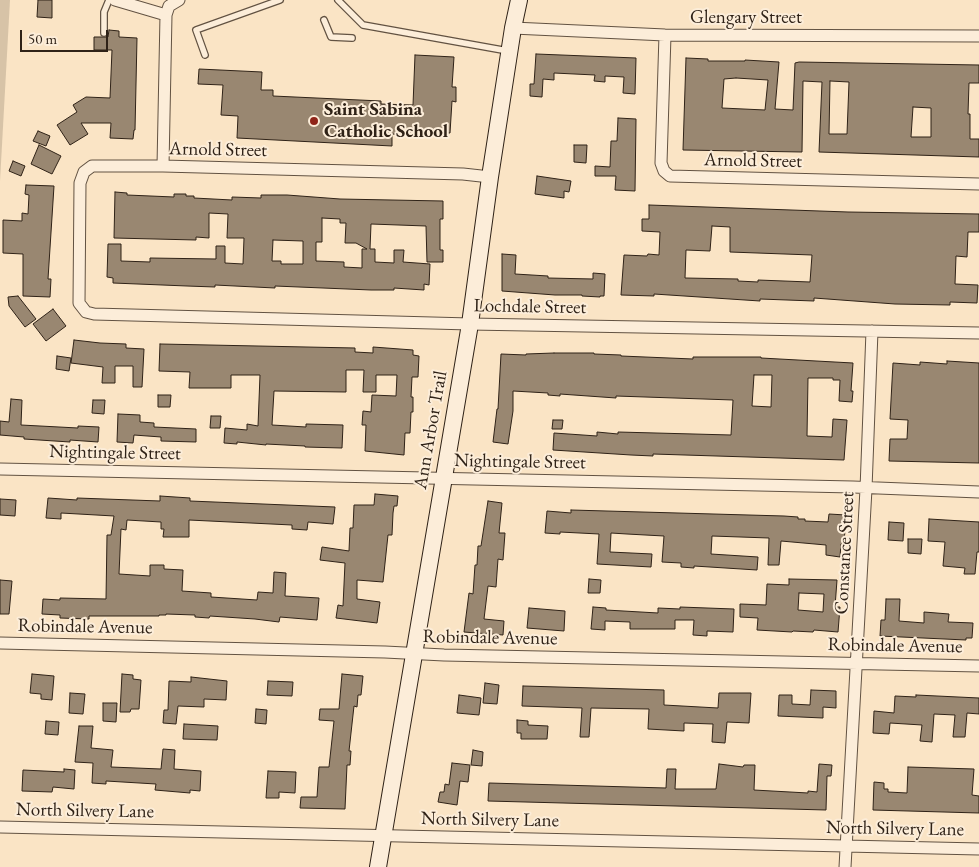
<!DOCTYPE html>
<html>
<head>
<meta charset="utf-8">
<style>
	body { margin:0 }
	#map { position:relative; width:979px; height:867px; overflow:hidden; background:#fae4c5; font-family:"EB Garamond",serif }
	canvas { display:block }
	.scale { position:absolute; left:20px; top:30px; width:88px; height:22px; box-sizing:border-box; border:2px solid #2f2217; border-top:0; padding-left:6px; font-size:15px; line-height:18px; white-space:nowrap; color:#2f2217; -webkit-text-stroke:4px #fcedd9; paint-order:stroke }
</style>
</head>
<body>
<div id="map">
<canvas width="979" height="867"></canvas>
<div class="scale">50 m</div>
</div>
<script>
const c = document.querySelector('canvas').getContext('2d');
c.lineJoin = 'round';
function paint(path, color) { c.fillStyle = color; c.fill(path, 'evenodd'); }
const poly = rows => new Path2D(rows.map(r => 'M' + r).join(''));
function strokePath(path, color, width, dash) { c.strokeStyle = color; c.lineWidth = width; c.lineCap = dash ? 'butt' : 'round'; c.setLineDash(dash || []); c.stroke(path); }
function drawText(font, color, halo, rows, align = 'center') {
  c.font = font + ' "EB Garamond",serif'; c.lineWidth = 4; c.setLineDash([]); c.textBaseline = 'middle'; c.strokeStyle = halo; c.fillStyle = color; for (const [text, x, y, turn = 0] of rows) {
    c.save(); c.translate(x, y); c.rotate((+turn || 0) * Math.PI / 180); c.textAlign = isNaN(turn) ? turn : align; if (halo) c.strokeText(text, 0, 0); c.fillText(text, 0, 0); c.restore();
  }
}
const green = poly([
	[0,0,10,0,0,181]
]);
const building = poly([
	[38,0,52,0,52,18,37,17,38,0],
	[109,30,119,31,119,37,137,38,135,130,134,130,133,139,110,138,111,123,81,123,88,134,70,145,57,125,77,112,73,105,86,97,110,98,112,50,94,50,94,37,108,37,109,30],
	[536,54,636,58,635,94,623,93,624,77,605,76,605,82,594,81,595,75,554,73,554,80,543,79,542,97,530,96,530,84,534,84,536,54],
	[415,55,454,57,452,87,456,87,456,102,452,101,450,133,441,133,441,137,392,134,392,146,237,138,238,116,221,115,223,85,198,84,199,69,262,72,261,90,273,90,273,96,381,101,381,104,413,105,415,55],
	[686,58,708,59,708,61,745,61,745,60,779,62,775,109,793,110,795,63,799,62,979,65,979,83,969,83,968,114,970,114,970,139,979,139,979,157,819,152,822,82,803,81,802,152,683,150,686,58],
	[736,78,768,80,765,110,722,108,724,79,736,78],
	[830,81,849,82,847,134,829,134,830,81],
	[913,107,931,108,931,137,911,137,913,107],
	[618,118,636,119,635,191,615,190,616,176,595,176,595,166,610,167,611,141,617,141,618,118],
	[38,131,50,136,46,146,33,141,38,131],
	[39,145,61,156,52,174,31,164,39,145],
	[574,145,587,145,586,163,574,162,574,145],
	[13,161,25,166,21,176,9,171,13,161],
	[537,176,571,181,569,192,564,191,564,198,535,194,537,176],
	[26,185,54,186,48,279,51,279,50,297,23,296,23,254,3,253,3,220,22,221,22,213,28,214,29,195,25,194,26,185],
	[115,192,127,193,127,195,174,197,174,194,186,194,186,196,194,196,194,198,232,200,232,197,261,198,261,195,287,195,340,199,443,201,443,219,440,219,440,250,443,250,443,262,427,262,426,226,371,224,370,249,375,249,375,262,394,263,394,250,404,250,403,262,430,264,429,285,424,284,424,290,394,288,394,290,371,290,275,286,275,288,215,285,215,287,187,286,113,283,113,278,107,277,108,244,121,244,121,261,150,262,150,258,216,259,216,246,225,246,225,263,243,264,244,238,227,238,228,214,209,213,209,238,196,237,196,240,114,238,115,192],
	[322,218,340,219,340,223,346,223,345,243,356,243,367,249,362,249,362,268,344,267,344,262,316,261,316,242,322,242,322,218],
	[273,240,303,241,303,264,281,264,281,261,272,261,273,240],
	[649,205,848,212,979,214,979,232,968,232,967,257,956,256,955,284,978,285,977,303,950,302,950,305,895,304,814,298,814,301,760,299,760,301,654,294,654,296,621,295,624,255,647,256,648,254,659,255,660,232,642,231,642,219,649,219,649,205],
	[712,226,730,227,730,252,812,255,810,282,758,280,758,282,738,281,738,279,685,278,686,250,710,251,712,226],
	[502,254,516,255,515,274,548,276,548,278,593,279,593,273,605,274,604,296,600,296,600,297,582,296,582,295,555,295,502,291,502,254],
	[18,296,36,319,25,327,9,306,8,297,18,296],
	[53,309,66,326,46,341,33,324,53,309],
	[74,340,100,343,126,344,126,348,144,349,142,387,133,387,133,366,115,366,115,383,102,383,103,367,71,363,74,340],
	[160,344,355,348,355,352,373,353,373,347,413,350,413,355,419,356,418,377,412,377,411,397,413,397,413,412,411,412,410,433,405,433,404,455,365,451,366,425,362,425,363,411,371,412,372,395,396,396,397,375,376,375,376,392,363,392,364,370,346,370,346,392,274,391,272,425,306,427,306,424,343,425,342,448,305,447,305,446,266,444,266,445,237,442,237,444,224,443,225,428,247,430,247,424,258,426,260,375,231,375,231,388,189,388,190,372,159,371,160,344],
	[554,353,594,353,594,354,621,355,621,356,693,359,693,357,761,357,761,358,853,363,851,391,853,391,852,402,839,401,840,380,833,380,833,378,808,378,807,436,832,437,833,419,847,420,844,460,653,454,653,456,631,455,553,450,554,433,597,436,597,432,618,434,618,432,731,435,733,400,616,396,616,398,560,394,560,396,548,395,548,393,513,391,513,411,508,444,493,442,497,409,498,409,501,354,526,355,526,354,554,353],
	[754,375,772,375,771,407,752,406,754,375],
	[57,356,71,358,69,371,56,369,57,356],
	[947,361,979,363,979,463,889,461,890,439,907,439,908,420,890,419,893,363,920,365,920,362,947,364,947,361],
	[158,395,171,395,170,407,158,407,158,395],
	[11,399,22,400,21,425,78,428,78,426,99,427,98,442,70,440,70,442,24,439,24,437,0,435,0,421,9,422,11,399],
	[93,400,105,400,104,414,92,413,93,400],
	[118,414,140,415,140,422,154,423,154,427,196,429,196,442,161,441,161,437,134,435,133,443,117,442,118,414],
	[211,416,221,416,220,428,210,428,211,416],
	[553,420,563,420,562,429,552,429,553,420],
	[375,494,398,496,397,506,394,506,393,513,392,535,388,535,383,582,357,580,357,599,380,602,377,623,336,618,338,605,343,606,345,563,320,560,322,547,349,551,350,528,353,528,354,505,374,505,375,494],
	[160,496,190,498,190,501,335,507,333,524,308,522,307,530,292,529,292,525,189,520,189,537,163,537,164,529,161,529,161,522,127,520,126,530,121,529,119,574,150,576,150,565,164,565,164,569,183,570,182,591,211,593,211,597,257,600,258,592,273,593,274,572,286,573,285,596,319,598,317,620,280,617,279,622,255,619,210,616,209,618,195,617,195,615,166,614,166,615,159,615,159,616,89,616,89,619,60,618,60,615,42,614,43,599,60,600,60,598,106,599,107,535,111,535,114,516,61,513,61,519,46,518,48,498,77,500,77,498,160,501,160,496],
	[0,499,16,500,15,516,0,515,0,499],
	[488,501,502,503,499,533,505,533,503,560,498,559,496,587,488,586,484,619,504,621,503,635,464,632,469,593,473,594,475,565,477,565,478,546,481,546,488,501],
	[571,510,784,516,798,517,798,519,805,519,805,521,828,522,829,514,846,515,844,544,841,544,840,557,826,555,826,545,781,541,779,565,768,565,769,538,712,536,711,554,758,557,757,570,694,566,694,568,681,567,681,563,662,562,664,536,627,534,611,533,610,552,652,554,651,567,597,564,599,534,560,532,560,534,545,533,547,511,571,513,571,510],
	[929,519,979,522,979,552,977,552,975,574,964,574,965,568,943,566,945,542,928,541,929,519],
	[889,522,904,523,903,541,888,540,889,522],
	[908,539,922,539,921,554,908,553,908,539],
	[589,579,601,580,600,593,588,593,589,579],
	[789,579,837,580,835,607,840,607,838,632,814,630,813,632,793,631,792,632,757,630,758,618,740,617,740,604,766,605,767,584,789,585,789,579],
	[799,593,824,594,823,612,798,610,799,593],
	[0,580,12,581,9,614,0,614,0,580],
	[886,599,900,599,899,621,924,623,924,612,949,614,948,622,973,623,972,638,966,638,966,640,880,636,881,620,885,620,886,599],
	[593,607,606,608,606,610,658,613,658,608,680,609,680,607,734,609,733,632,707,631,707,636,693,635,694,620,675,620,675,629,630,629,630,622,605,621,605,630,591,629,593,607],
	[529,608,565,611,564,631,527,628,529,608],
	[32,674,54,676,52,700,41,699,41,694,30,693,32,674],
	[122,674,133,675,133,679,141,680,139,709,131,709,130,712,120,712,122,674],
	[342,674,363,676,361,695,358,695,357,707,354,706,349,751,351,751,350,765,347,765,345,809,300,808,301,797,317,797,319,767,329,767,334,721,319,720,320,709,339,709,342,674],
	[191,677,227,681,226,700,204,699,204,707,178,706,176,724,163,723,164,710,168,710,169,681,191,682,191,677],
	[268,681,293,682,292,696,267,695,268,681],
	[485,683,499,685,497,704,483,703,485,683],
	[523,686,664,690,664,705,718,708,719,693,751,693,749,723,727,722,725,743,712,742,713,724,684,723,684,731,648,729,649,709,591,708,589,737,580,737,582,708,522,706,523,686],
	[811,690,836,691,836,708,823,707,823,718,778,716,779,695,792,695,792,704,810,705,811,690],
	[70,693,85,694,83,714,69,713,70,693],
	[459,695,481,698,479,715,457,713,459,695],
	[916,695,979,698,979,714,967,713,965,737,953,737,955,715,934,714,932,742,920,741,922,725,890,723,889,734,873,733,874,711,894,713,895,696,916,697,916,695],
	[103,703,117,703,116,722,103,721,103,703],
	[256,709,267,710,266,724,255,723,256,709],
	[517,720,528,721,528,725,548,726,547,739,521,739,521,733,517,733,517,720],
	[46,721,59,722,58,735,45,734,46,721],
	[184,724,218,726,217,740,183,739,184,724],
	[79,726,93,726,91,748,113,750,111,767,161,769,163,749,175,750,174,769,201,771,200,791,190,790,190,793,155,790,156,784,106,781,106,784,92,783,93,763,75,762,79,726],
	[473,750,483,752,482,766,471,765,473,750],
	[452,763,470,765,468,782,460,781,457,805,438,802,440,792,444,792,445,784,449,785,452,763],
	[719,764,743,767,744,765,755,765,754,790,808,793,808,791,817,792,819,764,832,765,831,776,827,776,826,810,488,801,489,783,666,788,667,769,676,769,675,789,716,789,719,764],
	[908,767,974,769,972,795,979,796,979,813,873,810,874,782,884,783,884,789,888,789,888,792,907,793,908,767],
	[64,769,75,770,74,789,53,787,52,792,22,791,23,770,64,772,64,769],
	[268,771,296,772,295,793,279,792,279,798,266,798,268,771]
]);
const lane = poly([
	[338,0,363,25,508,51],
	[324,20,331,37,352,38],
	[104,33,104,12,109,0],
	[205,55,196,30,280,0]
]);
const street = poly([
	[115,0,166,15],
	[513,28,665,35,979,36],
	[665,35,661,163,664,171,670,176,979,184],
	[163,166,166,15,169,6,179,0],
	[490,177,463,174,163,166,92,166,84,172,80,183,79,303,86,312,94,314,470,324,979,333],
	[0,469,853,487,979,492],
	[0,643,385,652,444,655,979,666],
	[0,827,979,849],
	[845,867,866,489,872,331]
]);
const secondary = poly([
	[378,867,470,324,490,177,513,28,519,0]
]);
const markers = [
	[314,121,5,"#8f2418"]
];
const streetNames = [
	["Glengary Street",746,18],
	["Arnold Street",218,150,1],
	["Arnold Street",753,161,1],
	["Lochdale Street",530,307,1],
	["Ann Arbor Trail",431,430,-80],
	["Nightingale Street",115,453,1],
	["Nightingale Street",520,462,1],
	["Constance Street",845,553,-87],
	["Robindale Avenue",85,627,1],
	["Robindale Avenue",490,638,1],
	["Robindale Avenue",895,646,1],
	["North Silvery Lane",85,811,1],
	["North Silvery Lane",490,820,1],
	["North Silvery Lane",895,829,1]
];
const poiNames = [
	["Saint Sabina",324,110],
	["Catholic School",324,132]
];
paint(green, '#d7c3a7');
paint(building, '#998771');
strokePath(building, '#2f2217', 1);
strokePath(lane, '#625242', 8);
strokePath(street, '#625242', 13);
strokePath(secondary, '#2f2217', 18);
strokePath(lane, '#fcedd9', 5.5);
strokePath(street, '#fcedd9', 11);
strokePath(secondary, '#fcedd9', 16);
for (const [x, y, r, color] of markers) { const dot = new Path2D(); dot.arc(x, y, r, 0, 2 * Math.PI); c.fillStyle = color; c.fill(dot); strokePath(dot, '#fcedd9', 2); }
drawText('19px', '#2f2217', '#fcedd9', streetNames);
drawText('bold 19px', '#2f2217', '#fcedd9', poiNames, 'left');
</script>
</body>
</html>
